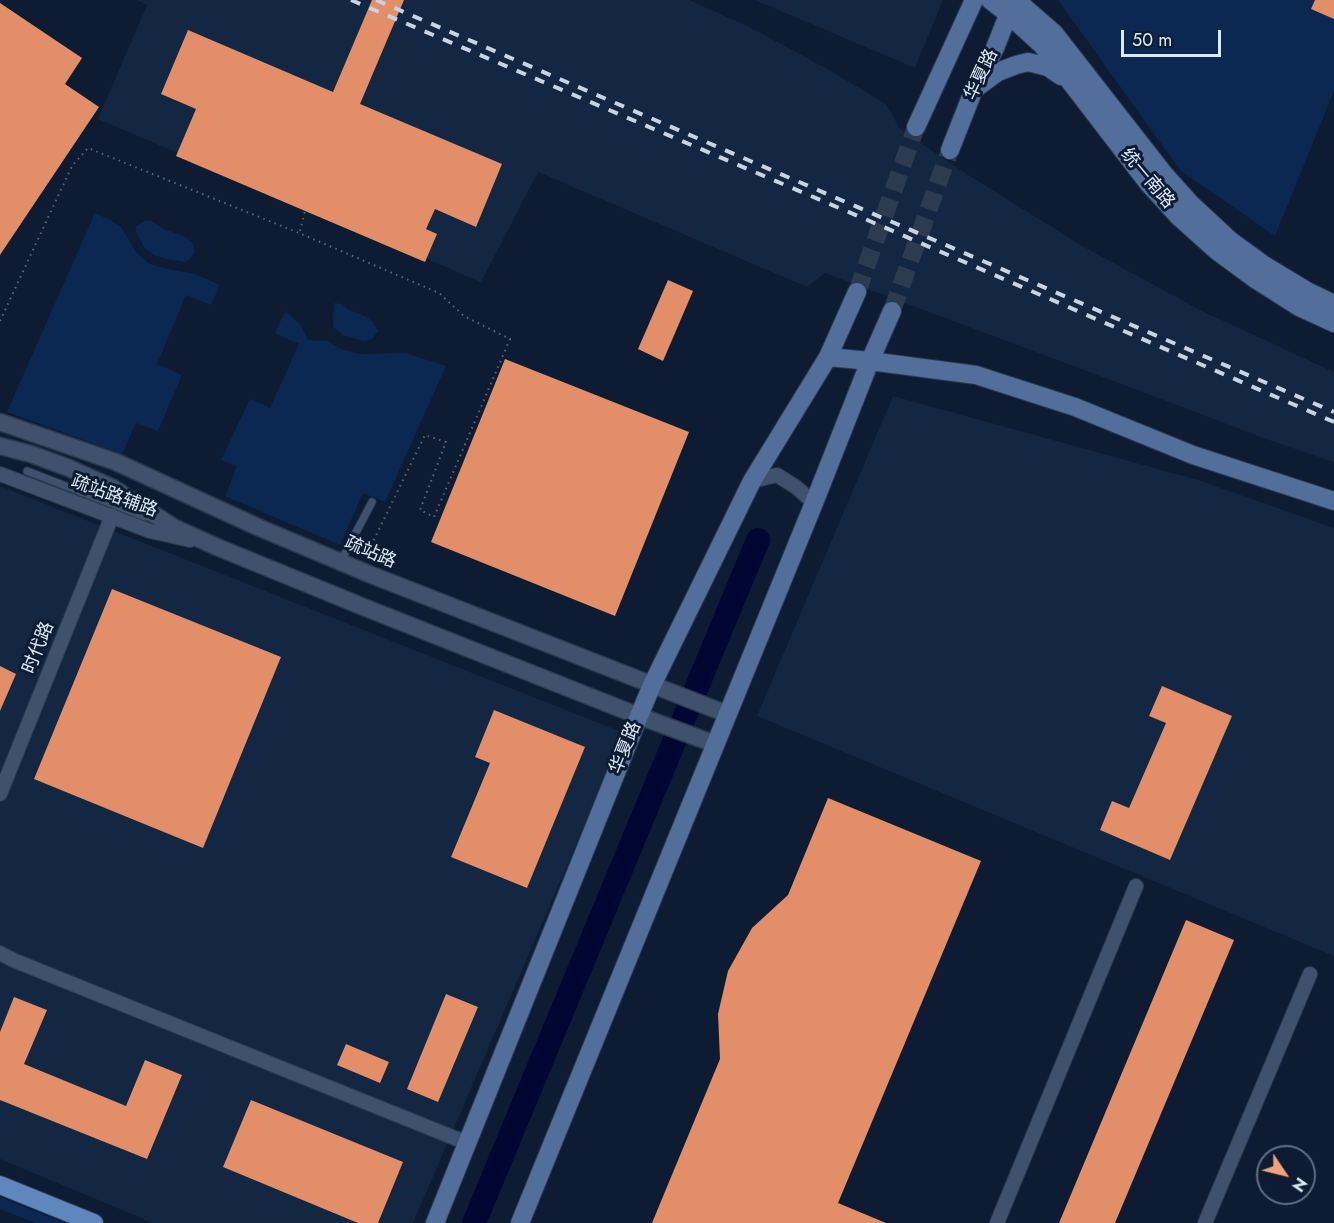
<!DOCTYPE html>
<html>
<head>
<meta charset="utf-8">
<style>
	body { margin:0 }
	#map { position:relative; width:1334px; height:1223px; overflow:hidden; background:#0d1c32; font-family:Jost,sans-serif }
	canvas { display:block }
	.north { position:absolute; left:1256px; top:1145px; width:60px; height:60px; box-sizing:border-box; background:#0d1c32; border:2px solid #616e81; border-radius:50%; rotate:125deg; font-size:16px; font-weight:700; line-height:24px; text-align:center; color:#dee9f8 }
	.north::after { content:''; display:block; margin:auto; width:21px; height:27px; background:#f2a17e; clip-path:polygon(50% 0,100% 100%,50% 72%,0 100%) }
	.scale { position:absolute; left:1121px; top:30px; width:100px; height:27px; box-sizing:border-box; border:3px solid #dee9f8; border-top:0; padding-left:8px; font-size:18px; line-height:21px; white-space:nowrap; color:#dee9f8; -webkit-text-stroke:4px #0d1c32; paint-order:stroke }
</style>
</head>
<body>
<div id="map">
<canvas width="1334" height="1223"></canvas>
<div class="north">N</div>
<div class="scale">50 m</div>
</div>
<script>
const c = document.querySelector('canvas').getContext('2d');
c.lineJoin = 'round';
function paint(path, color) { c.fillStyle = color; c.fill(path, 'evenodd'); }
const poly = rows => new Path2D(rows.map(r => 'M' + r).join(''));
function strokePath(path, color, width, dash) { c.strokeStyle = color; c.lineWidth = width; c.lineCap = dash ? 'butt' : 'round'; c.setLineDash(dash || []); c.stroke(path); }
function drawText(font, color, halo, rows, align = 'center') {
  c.font = font + ' Jost,"Noto Sans SC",sans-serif'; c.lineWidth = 6; c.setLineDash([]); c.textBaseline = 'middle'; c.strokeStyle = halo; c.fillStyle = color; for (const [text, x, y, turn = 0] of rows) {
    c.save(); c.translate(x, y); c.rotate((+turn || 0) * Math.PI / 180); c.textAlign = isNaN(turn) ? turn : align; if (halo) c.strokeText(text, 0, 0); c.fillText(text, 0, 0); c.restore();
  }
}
const built = poly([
	[136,0,689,0,751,28,796,52,831,71,886,104,900,129,965,173,1084,247,1202,311,1334,372,1334,462,1266,439,1111,380,825,273,807,287,538,172,481,282,98,119,147,5],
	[755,0,943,0,915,68],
	[893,396,1198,480,1334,528,1334,956,757,716],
	[0,486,624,733,413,1223,153,1223,0,1159]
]);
const green = poly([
	[1058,0,1334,0,1334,91,1275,236,1180,170],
	[95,213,110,220,121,227,137,253,148,263,163,268,195,274,220,285,211,305,186,295,157,364,182,375,158,431,136,423,122,454,7,412],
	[145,221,151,221,166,230,184,236,192,242,195,251,192,257,186,262,166,259,154,255,144,247,136,232,136,226],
	[334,303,342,304,349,310,365,316,373,322,378,331,372,339,365,341,356,339,343,335,333,327],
	[285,311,300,324,308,340,328,341,341,349,360,354,405,353,446,366,385,502,363,493,340,545,225,496,237,466,221,460,250,399,270,408,299,344,275,333],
	[0,1197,64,1223,36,1223,0,1209]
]);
const river = poly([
	[474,1223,758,540]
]);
const building = poly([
	[372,0,404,0,360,104,502,164,476,227,435,209,426,229,437,234,425,262,176,156,196,109,161,94,188,30,333,92],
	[1315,0,1334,0,1334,19,1311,9],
	[0,3,82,58,65,84,99,107,0,255],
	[668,280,693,291,663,361,638,349],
	[505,359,689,432,615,616,431,542],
	[112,589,281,657,203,848,34,779],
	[0,666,16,674,0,711],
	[1162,686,1232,716,1170,860,1100,830,1112,801,1129,808,1166,723,1149,716],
	[494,710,585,747,527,888,451,857,490,763,475,757],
	[828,798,981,861,838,1203,886,1223,652,1223,720,1059,718,1014,728,971,752,928,788,895],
	[1186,920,1234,940,1115,1223,1059,1223],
	[446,994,478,1007,438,1102,407,1089],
	[14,997,47,1010,24,1064,126,1106,145,1060,182,1075,147,1159,0,1100,0,1032],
	[346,1044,389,1062,380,1083,337,1065],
	[251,1100,403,1162,378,1223,358,1223,223,1167]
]);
const secondaryTunnel = poly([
	[857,292,916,127],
	[892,311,950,150]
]);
const path = poly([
	[300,231,305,211],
	[0,321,72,166,88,148,299,233,439,293,464,316,510,339,434,517,420,510,446,442,425,435,366,556]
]);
const service = poly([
	[27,471,145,517],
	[341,561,372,502]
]);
const minor = poly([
	[0,474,150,531,190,540],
	[752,481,777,475,796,487,814,503],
	[0,794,112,516],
	[0,953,13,960,467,1143],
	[997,1223,1136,886],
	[1205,1223,1310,974]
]);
const tertiary = poly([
	[0,422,116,462,260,528,369,574,727,714],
	[0,446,31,454,69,468,113,488,175,528,217,547,366,608,639,716,715,744]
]);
const secondary = poly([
	[990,0,1008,14,1042,45,1148,183,1178,216,1217,251,1255,279,1299,307,1334,323],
	[1016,0,1054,33,1164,174,1190,203,1231,241,1264,265,1307,291,1334,304],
	[976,88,998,72,1016,65,1028,62,1048,67,1061,76],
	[916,127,974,0],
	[950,150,974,89,995,48,1012,5],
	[828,357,870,361,976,375,1075,407,1193,455,1334,501],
	[435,1223,639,716,652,685,752,481,828,357,857,292],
	[520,1223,814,503,870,361,892,311]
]);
const primary = poly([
	[0,1185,94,1223]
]);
const rail = poly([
	[351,0,865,219,1334,422],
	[376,0,1334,412]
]);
const streetNames = [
	["华夏路",982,75,-65],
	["统一南路",1147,179,50],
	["疏站路辅路",114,497,20],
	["疏站路",370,553,23],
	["时代路",39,648,-68],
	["华夏路",626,748,-68]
];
paint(built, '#132642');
paint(green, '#0b2852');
strokePath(river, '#000632', 24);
paint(building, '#e18e69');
strokePath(secondaryTunnel, '#2c3b50', 18, [18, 9]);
strokePath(service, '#2a394e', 9);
strokePath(minor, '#2a394e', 16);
strokePath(tertiary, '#2a394e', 19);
strokePath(secondary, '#2a394e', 20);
strokePath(primary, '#2a394e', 20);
strokePath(path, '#5b687c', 2, [1.5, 4.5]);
strokePath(service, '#3f516c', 7);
strokePath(minor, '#3f516c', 14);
strokePath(tertiary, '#3f516c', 16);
strokePath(secondary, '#516f9a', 18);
strokePath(primary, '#6086be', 18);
strokePath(rail, '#c8d3e3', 4, [10, 10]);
drawText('18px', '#dee9f8', '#0d1c32', streetNames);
</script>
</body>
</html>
